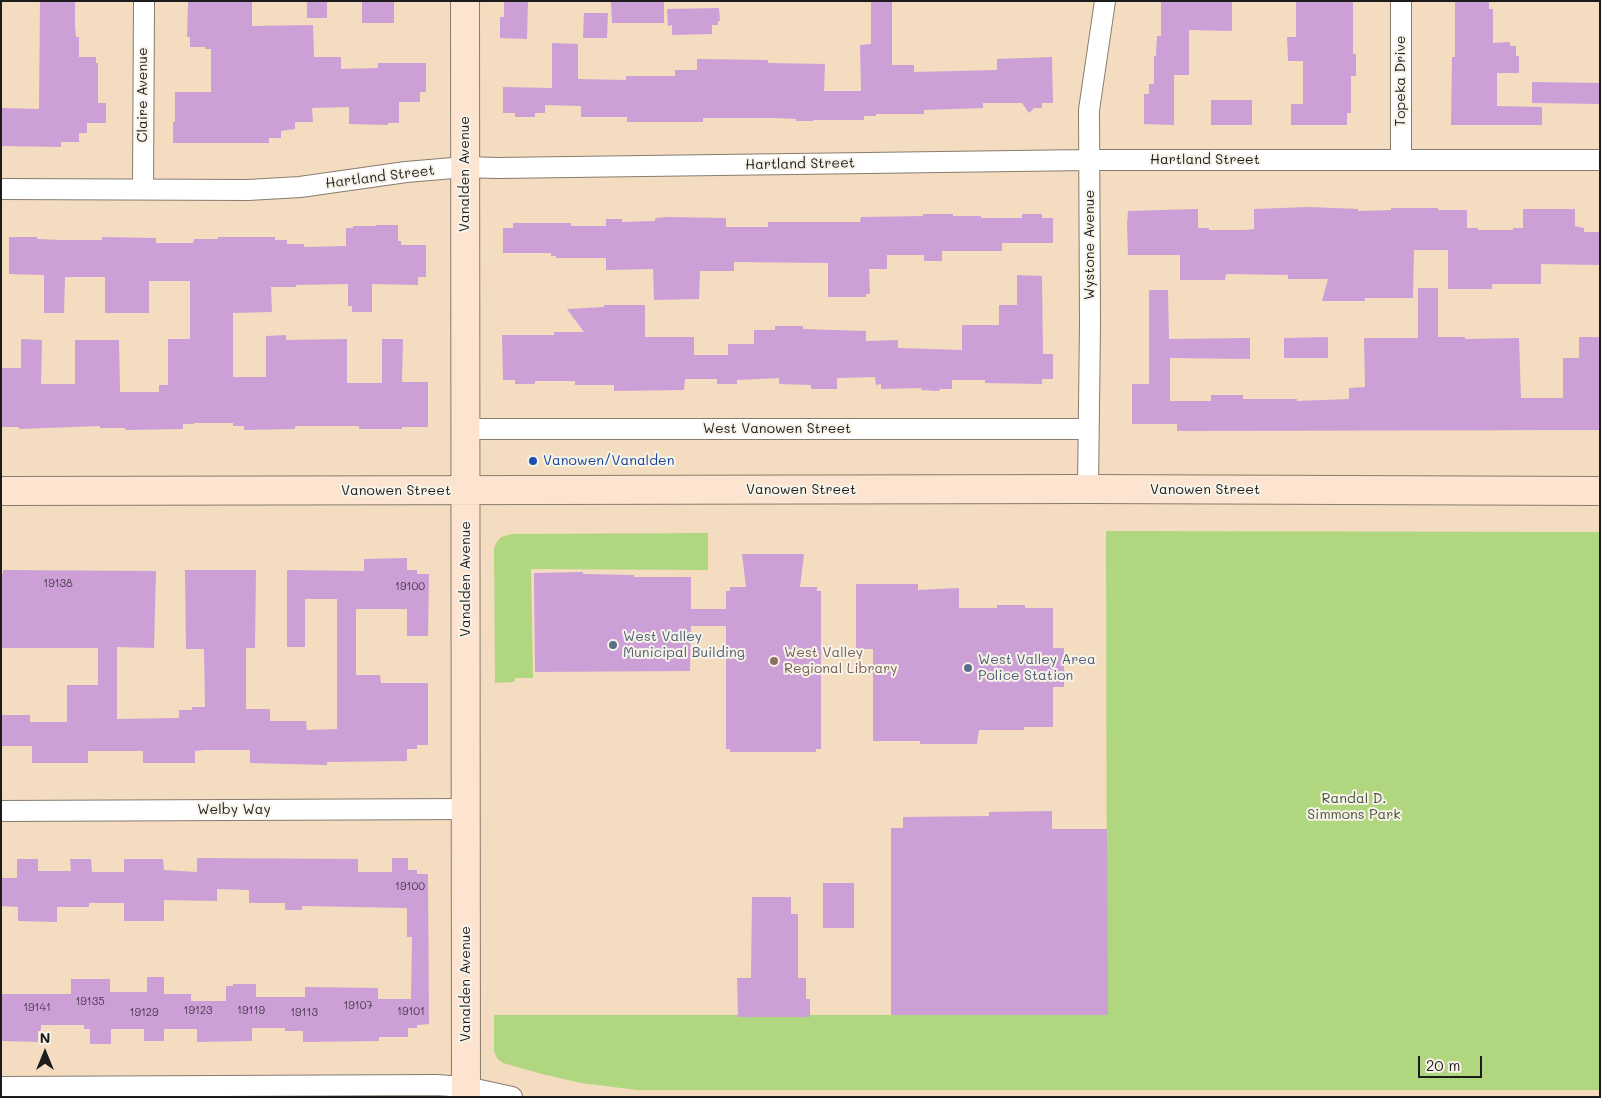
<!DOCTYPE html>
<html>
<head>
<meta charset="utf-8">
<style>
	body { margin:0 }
	#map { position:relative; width:1601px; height:1098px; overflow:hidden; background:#f3dcbf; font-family:Mali,sans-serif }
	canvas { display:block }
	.frame { position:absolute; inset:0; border:2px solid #1c1c1c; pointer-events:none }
	.north { position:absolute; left:20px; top:1028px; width:50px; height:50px; -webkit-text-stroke:4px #f7f3e8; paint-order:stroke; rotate:0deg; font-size:14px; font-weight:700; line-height:20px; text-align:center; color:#1c1c1c }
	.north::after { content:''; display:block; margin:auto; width:18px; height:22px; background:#1c1c1c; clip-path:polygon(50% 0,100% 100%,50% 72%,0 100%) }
	.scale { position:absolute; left:1418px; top:1056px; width:64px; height:22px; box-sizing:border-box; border:2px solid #1c1c1c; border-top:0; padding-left:6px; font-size:15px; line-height:18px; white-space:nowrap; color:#1c1c1c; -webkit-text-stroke:4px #f7f3e8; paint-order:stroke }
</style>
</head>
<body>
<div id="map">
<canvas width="1601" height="1098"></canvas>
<div class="frame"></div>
<div class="north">N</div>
<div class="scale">20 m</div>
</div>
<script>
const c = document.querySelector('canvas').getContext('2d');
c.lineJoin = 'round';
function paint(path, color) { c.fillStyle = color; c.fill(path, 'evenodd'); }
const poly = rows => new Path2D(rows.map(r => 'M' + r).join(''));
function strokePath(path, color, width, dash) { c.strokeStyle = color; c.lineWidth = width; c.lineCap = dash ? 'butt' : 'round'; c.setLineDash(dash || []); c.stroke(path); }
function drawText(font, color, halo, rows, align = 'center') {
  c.font = font + ' Mali,sans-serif'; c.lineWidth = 4; c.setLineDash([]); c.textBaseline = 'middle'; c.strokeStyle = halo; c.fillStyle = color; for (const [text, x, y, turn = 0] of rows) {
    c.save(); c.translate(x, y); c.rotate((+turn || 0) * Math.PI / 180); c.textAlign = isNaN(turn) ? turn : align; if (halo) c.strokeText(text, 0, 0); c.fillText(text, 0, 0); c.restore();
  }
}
const green = poly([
	[1106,531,1600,532,1600,1090,637,1090,581,1083,542,1074,503,1063,497,1058,494,1051,494,1015,1107,1015],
	[708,533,708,570,531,569,533,678,515,678,514,682,495,683,494,549,496,543,501,537,512,534]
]);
const building = poly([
	[40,1,75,1,75,26,76,37,79,37,79,57,96,57,96,63,98,63,98,103,106,103,106,123,87,123,87,133,79,133,79,142,61,142,61,147,1,146,1,108,39,109],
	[247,1,252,2,252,26,313,25,314,57,341,57,341,69,378,68,378,63,426,63,426,92,420,92,420,102,399,102,399,123,388,123,388,125,349,124,349,107,312,108,313,122,295,122,295,129,281,131,281,138,269,138,269,143,173,143,173,122,175,122,175,92,211,92,211,49,205,49,205,47,190,47,190,37,187,37,188,2],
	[307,1,327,1,327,18,307,18],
	[362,1,394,1,394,23,362,23],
	[504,1,528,1,527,39,500,38,500,17,504,17],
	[611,1,664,1,664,23,612,23],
	[871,1,892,1,892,65,914,65,914,72,997,70,997,59,1052,57,1053,103,1042,103,1042,108,1034,108,1029,113,1022,103,983,103,983,108,924,110,924,114,876,114,876,116,864,116,864,120,813,120,813,121,796,121,796,119,775,118,703,118,703,122,627,122,627,117,581,117,581,106,545,105,545,113,535,113,535,117,515,117,515,113,503,113,503,87,552,88,552,43,578,44,578,79,626,80,626,76,675,76,675,70,697,70,697,59,768,60,768,63,825,64,824,91,861,91,860,45,871,44],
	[1161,1,1232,1,1232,31,1189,30,1189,75,1174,75,1174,125,1144,124,1144,94,1149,94,1149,84,1154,84,1154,56,1156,56,1157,36,1161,36],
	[1296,1,1353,1,1353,54,1356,54,1356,76,1351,76,1351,113,1347,113,1347,125,1291,125,1291,104,1303,104,1303,61,1288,61,1287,37,1296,37],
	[1455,1,1489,1,1489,9,1493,9,1493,43,1510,42,1510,46,1516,46,1516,56,1519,56,1519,73,1497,73,1497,106,1542,107,1542,125,1451,125,1452,57,1455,57],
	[719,8,720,21,718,21,718,25,712,25,712,34,672,35,672,25,668,26,667,9],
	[584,13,608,13,607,38,583,38],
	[1532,82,1600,83,1600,104,1532,103],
	[1211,100,1252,100,1252,125,1211,125],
	[1309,207,1358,209,1358,211,1391,210,1391,208,1438,208,1438,210,1467,210,1467,228,1478,228,1478,230,1513,230,1513,228,1523,228,1523,209,1575,209,1575,226,1584,228,1584,232,1599,232,1599,265,1541,264,1541,284,1492,284,1492,289,1448,289,1448,250,1414,250,1413,298,1365,298,1365,301,1322,301,1328,279,1288,279,1288,275,1226,274,1225,280,1180,280,1180,255,1128,255,1127,223,1128,211,1198,209,1198,228,1209,228,1209,230,1244,230,1254,229,1254,209],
	[923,214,953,214,953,216,981,216,981,218,1022,218,1022,214,1042,214,1042,218,1053,218,1053,243,1002,243,1002,251,942,251,942,261,924,261,924,255,887,255,887,269,869,269,870,294,866,294,866,297,828,297,828,263,734,262,734,271,700,271,699,299,654,300,653,269,606,270,606,258,556,258,556,256,551,256,551,253,503,253,503,228,513,228,513,223,571,223,571,226,606,226,606,219,622,219,622,222,655,221,655,218,667,217,726,218,726,227,768,227,768,222,860,222,861,217,923,216],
	[376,225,398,225,398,241,401,241,401,245,426,245,426,277,418,277,418,285,372,284,372,312,352,312,352,306,348,306,348,284,296,285,296,287,271,287,272,312,233,313,233,377,266,377,266,336,286,335,286,340,347,339,347,383,382,383,382,339,403,339,402,382,428,382,428,427,402,427,402,429,359,429,359,426,295,426,295,429,244,430,244,426,233,426,233,423,194,423,194,424,183,424,183,429,125,430,125,428,100,428,100,426,19,429,19,427,1,427,1,368,21,368,21,339,42,340,41,384,75,384,75,340,119,340,120,392,159,392,159,385,168,385,168,339,190,339,190,281,149,281,149,313,105,313,105,277,65,277,64,313,44,313,44,275,9,274,9,237,37,237,37,239,61,240,102,240,102,237,156,238,156,243,193,243,194,239,218,239,218,237,275,237,275,240,287,240,287,244,304,244,304,247,346,246,346,228,353,228,353,226,376,226],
	[1017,275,1042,276,1043,354,1053,354,1053,379,1042,379,1042,384,985,383,985,380,952,380,952,389,940,389,939,391,921,390,922,388,881,389,881,384,876,385,875,377,837,378,837,389,811,389,811,385,779,384,779,378,737,380,737,384,717,384,717,379,685,379,684,390,614,391,614,385,575,385,575,381,535,381,535,384,515,384,515,380,503,380,502,335,554,335,554,332,584,332,567,309,604,307,604,305,645,305,645,337,694,337,694,355,728,355,728,344,754,344,754,330,775,330,775,326,803,326,803,329,866,331,866,341,898,340,898,348,962,350,962,325,999,325,999,305,1017,305],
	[1418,288,1438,288,1438,337,1465,337,1465,339,1519,338,1521,398,1563,398,1563,358,1579,358,1579,337,1599,337,1599,430,1177,431,1177,424,1132,424,1132,384,1149,384,1149,290,1168,290,1169,339,1250,338,1250,359,1170,358,1170,401,1211,401,1211,395,1243,395,1243,399,1297,399,1297,401,1349,399,1349,388,1365,387,1364,338,1418,338],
	[1328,337,1328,358,1284,358,1284,338],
	[742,554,804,554,800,587,817,587,817,591,821,591,821,749,816,749,816,752,730,752,730,749,726,749,726,626,691,626,690,671,535,672,534,573,583,572,583,574,634,575,634,577,691,577,691,609,726,609,726,591,730,591,730,587,746,587],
	[407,558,407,570,417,570,417,574,429,574,428,636,407,636,407,609,356,609,356,675,380,675,381,683,428,683,428,745,417,745,417,749,407,749,407,761,327,762,327,765,250,763,250,750,204,750,195,751,195,763,143,763,143,751,88,751,88,763,32,763,32,746,1,746,1,715,30,715,30,722,67,722,67,685,98,685,98,648,1,648,1,574,3,574,3,570,156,571,154,648,117,647,117,719,179,718,179,710,192,710,192,707,205,707,204,649,186,649,185,570,256,570,255,648,246,648,246,709,270,709,270,721,306,721,307,730,337,729,337,599,305,599,305,647,287,647,287,570,364,571,364,559],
	[856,584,918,584,918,590,959,588,959,608,997,608,997,605,1025,605,1025,608,1053,608,1053,648,1064,648,1064,687,1053,687,1053,727,1024,727,1024,730,979,730,977,744,920,744,920,741,873,741,873,649,856,649],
	[1052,811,1052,829,1107,829,1108,1015,891,1015,891,828,903,828,903,817,989,816,989,812],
	[197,858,358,859,358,872,392,872,392,858,408,858,408,870,417,870,417,874,428,874,429,1024,417,1025,417,1028,408,1028,408,1037,379,1037,379,1041,303,1042,303,1031,285,1031,285,1028,252,1028,252,1041,197,1042,197,1029,164,1029,164,1041,144,1041,144,1029,111,1029,111,1044,90,1044,90,1029,84,1029,84,1025,41,1025,41,1031,38,1031,38,1042,1,1041,1,994,71,994,71,979,110,979,110,992,147,992,147,977,164,977,164,994,191,994,191,1001,226,1001,226,986,233,986,233,984,256,984,256,997,305,997,305,987,378,988,378,999,411,999,412,937,407,937,407,908,302,906,302,910,285,910,285,903,249,903,249,890,217,889,217,901,164,900,164,921,124,921,124,903,89,903,89,907,57,907,57,922,18,921,18,907,1,906,1,878,17,878,17,859,38,859,38,871,71,871,70,859,91,859,92,872,124,872,124,859,163,859,164,870,197,872],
	[823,883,854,883,854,928,823,928],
	[752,897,791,897,791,914,798,914,798,978,806,978,806,999,810,999,810,1017,738,1017,737,978,751,978]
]);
const street = poly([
	[1401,1,1401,160],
	[1,189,248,190,300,187,406,172,465,167,497,168,1089,160,1600,160],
	[143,189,144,1],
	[466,429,1088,429],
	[1088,489,1090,323,1089,110,1105,1],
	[1,811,466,809],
	[1,1087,436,1085,466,1087,512,1097]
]);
const secondary = poly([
	[465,1,466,1097],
	[1,491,1088,489,1600,491]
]);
const markers = [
	[533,461,5,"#1a4fb4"],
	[613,645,5,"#5c6f8a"],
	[774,661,5,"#8d6e63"],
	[968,668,5,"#5c6f8a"]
];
const numberNames = [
	["19138",58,584],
	["19100",410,587],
	["19100",410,887],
	["19135",90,1002],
	["19107",358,1006],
	["19141",37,1008],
	["19123",198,1011],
	["19119",251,1011],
	["19101",411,1012],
	["19129",144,1013],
	["19113",304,1013]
];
const streetNames = [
	["Topeka Drive",1401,81,-90],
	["Claire Avenue",143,95,-90],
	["Hartland Street",1205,160],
	["Hartland Street",800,164,-1],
	["Vanalden Avenue",465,174,-90],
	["Hartland Street",380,177,-7],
	["Wystone Avenue",1090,245,-90],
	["West Vanowen Street",777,429],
	["Vanowen Street",801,490],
	["Vanowen Street",1205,490],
	["Vanowen Street",396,491],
	["Vanalden Avenue",466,579,-90],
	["Welby Way",234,810],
	["Vanalden Avenue",466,984,-90]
];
const transitNames = [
	["Vanowen/Vanalden",543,461]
];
const serviceNames = [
	["West Valley",623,637],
	["Municipal Building",623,653],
	["West Valley Area",978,660],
	["Police Station",978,676]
];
const educationNames = [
	["West Valley",784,653],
	["Regional Library",784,669]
];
const parkNames = [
	["Randal D.",1354,799],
	["Simmons Park",1354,815]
];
paint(green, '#b0d680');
paint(building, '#cd9fd7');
strokePath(street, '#887c6e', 22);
strokePath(secondary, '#887c6e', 30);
strokePath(street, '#fff', 20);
strokePath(secondary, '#fde4d0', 28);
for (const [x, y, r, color] of markers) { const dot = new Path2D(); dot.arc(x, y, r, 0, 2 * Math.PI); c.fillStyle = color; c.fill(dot); strokePath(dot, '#f7f3e8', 2); }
drawText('11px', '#483d4b', null, numberNames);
drawText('14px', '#1c1c1c', '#f7f3e8', streetNames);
drawText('14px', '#164399', '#f7f3e8', transitNames, 'left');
drawText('14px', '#4e5e75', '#f7f3e8', serviceNames, 'left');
drawText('14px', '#785e54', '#f7f3e8', educationNames, 'left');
drawText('14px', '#48543a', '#f7f3e8', parkNames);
</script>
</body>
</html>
